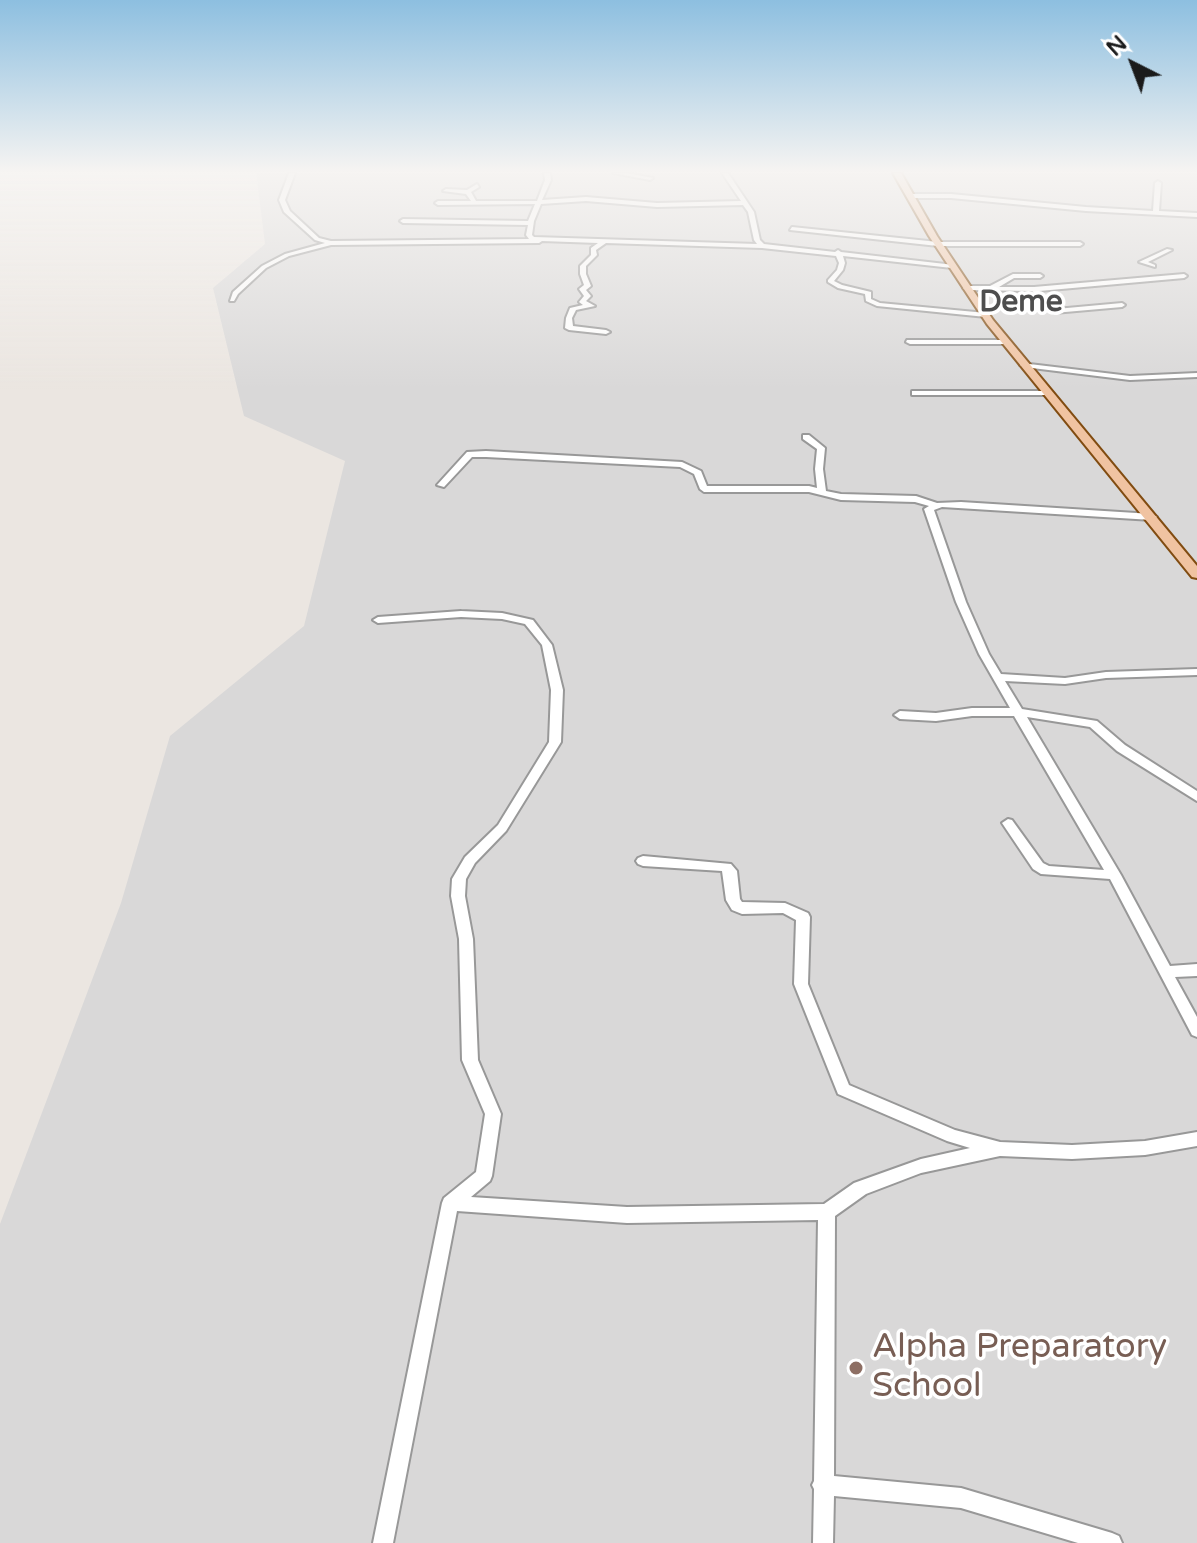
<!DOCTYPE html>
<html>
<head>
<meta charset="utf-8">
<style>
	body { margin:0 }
	#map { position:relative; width:1197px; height:1543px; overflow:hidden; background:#ebe6e1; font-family:"Varela Round",sans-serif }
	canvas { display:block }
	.north { position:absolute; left:1093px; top:24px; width:80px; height:80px; -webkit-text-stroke:6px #fff; paint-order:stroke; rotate:318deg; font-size:22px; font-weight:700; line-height:32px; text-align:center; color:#1b1b1b }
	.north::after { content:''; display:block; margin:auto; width:28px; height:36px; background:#1b1b1b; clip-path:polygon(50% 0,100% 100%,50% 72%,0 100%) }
</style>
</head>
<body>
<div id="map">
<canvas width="1197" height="1543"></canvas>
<div class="north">N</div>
</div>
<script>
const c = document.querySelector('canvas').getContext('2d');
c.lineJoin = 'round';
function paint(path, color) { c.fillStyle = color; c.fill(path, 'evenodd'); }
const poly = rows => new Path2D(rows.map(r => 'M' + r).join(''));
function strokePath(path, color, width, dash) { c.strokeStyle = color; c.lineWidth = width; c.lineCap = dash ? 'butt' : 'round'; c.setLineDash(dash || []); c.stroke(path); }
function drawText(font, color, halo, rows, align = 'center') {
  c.font = font + ' "Varela Round",sans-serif'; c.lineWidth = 7; c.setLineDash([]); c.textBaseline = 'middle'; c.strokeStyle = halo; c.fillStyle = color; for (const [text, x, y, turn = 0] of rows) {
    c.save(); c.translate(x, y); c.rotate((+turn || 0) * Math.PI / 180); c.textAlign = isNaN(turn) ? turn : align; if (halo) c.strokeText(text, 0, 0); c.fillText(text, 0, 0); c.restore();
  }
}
const residential = poly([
	[256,173,1197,173,1197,1543,0,1543,0,1224,121,903,170,736,304,626,345,461,244,416,213,288,265,244]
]);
const minor = poly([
	[289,173,295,173,285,200,290,211,319,238,331,241,529,239,526,235,528,225,403,223,400,221,403,219,528,221,535,204,438,205,435,203,438,201,471,201,466,194,443,191,446,189,467,190,477,184,479,187,471,192,476,201,537,201,545,180,544,173,550,173,551,180,542,200,586,197,657,203,741,201,722,173,728,173,754,212,760,240,764,244,835,252,838,250,841,252,954,265,955,266,952,268,843,256,845,263,843,270,834,281,842,285,871,292,871,299,880,303,986,313,989,315,986,317,877,306,866,301,865,294,838,288,828,282,828,280,837,270,839,263,836,256,762,248,606,243,596,250,597,255,586,266,586,274,591,286,586,290,591,296,586,301,595,306,576,310,572,318,573,326,606,330,610,332,606,334,569,330,565,328,566,318,570,308,583,305,579,302,584,296,579,289,584,285,580,274,580,266,591,255,591,248,598,243,542,241,539,243,331,245,289,256,266,268,238,294,234,301,230,301,233,292,262,266,285,254,325,243,315,240,284,212,279,200,289,173],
	[586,201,657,207,743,205,748,212,754,240,757,244,534,237,532,235,534,221,541,204,586,201],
	[613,173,626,173,653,178,650,180,613,173],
	[1158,181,1161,183,1159,211,1197,213,1197,217,1086,211,951,198,910,198,907,196,910,194,951,194,1086,207,1153,211,1155,183,1158,181],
	[792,227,938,242,1080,242,1083,244,1080,246,938,246,790,230,792,227],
	[1167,249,1172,250,1148,262,1155,265,1155,267,1139,262,1167,249],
	[1013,274,1040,274,1043,276,1040,278,1014,278,999,287,1034,287,1184,274,1187,276,1184,278,1039,291,1056,309,1122,303,1125,305,1122,307,1054,313,1032,291,966,290,963,288,966,286,990,286,1013,274],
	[907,340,1006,340,1010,342,1006,344,910,344,906,342,907,340],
	[1021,363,1130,376,1197,373,1197,377,1130,380,1024,367,1020,365,1021,363],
	[912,391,1047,391,1051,393,1047,395,912,395,912,391],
	[803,435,809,435,825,448,823,469,826,491,841,494,916,496,937,503,961,502,1152,514,1157,517,1152,520,942,507,934,510,966,602,989,654,1001,674,1065,678,1106,672,1197,669,1197,675,1106,678,1065,684,1005,681,1022,709,1097,721,1125,745,1197,791,1197,801,1117,751,1090,727,1027,717,1121,875,1170,966,1197,964,1197,976,1175,977,1197,1017,1197,1037,1192,1035,1110,879,1041,874,1033,869,1002,823,1008,819,1012,820,1043,863,1049,866,1104,870,1014,716,972,716,936,721,900,719,894,715,900,711,936,713,972,708,1010,708,979,654,956,602,924,509,929,506,915,502,841,500,809,492,704,492,700,489,694,474,680,467,486,457,472,457,444,487,437,485,467,452,486,451,682,462,701,471,707,486,809,486,817,488,815,469,817,449,803,439,803,435],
	[461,611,502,613,533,620,552,645,563,690,561,742,506,831,475,863,466,879,465,896,473,939,478,1060,501,1114,492,1176,490,1181,471,1197,627,1207,824,1204,854,1183,921,1159,970,1148,947,1141,838,1094,794,984,796,920,783,913,742,914,732,910,726,900,722,871,643,866,638,864,636,861,638,858,643,856,731,864,737,871,740,899,742,902,785,903,808,913,810,917,808,984,849,1085,955,1130,1000,1142,1072,1145,1145,1141,1197,1132,1197,1146,1145,1155,1072,1159,1000,1156,921,1173,866,1194,835,1216,834,1476,961,1488,1112,1533,1119,1536,1122,1543,1078,1543,961,1508,834,1496,833,1543,813,1543,814,1489,812,1485,814,1481,818,1220,627,1223,457,1211,393,1543,373,1543,442,1203,444,1198,476,1172,485,1114,462,1060,459,939,451,896,452,879,465,857,498,825,549,742,551,690,542,645,525,624,502,619,461,617,378,623,373,620,378,617,461,611]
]);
const major = poly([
	[893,173,901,173,937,236,993,320,1197,566,1197,578,1192,577,987,324,929,236,893,173]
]);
const markers = [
	[856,1368,8,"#8d6e63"]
];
const farDistrictnames = [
	["Deme",1021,303]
];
const nearEducationnames = [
	["Alpha Preparatory",872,1348],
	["School",872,1387]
];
paint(residential, '#d9d8d8');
strokePath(minor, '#989898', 4);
strokePath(major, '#814c11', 4);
paint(minor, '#fff');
paint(major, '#f0c3a1');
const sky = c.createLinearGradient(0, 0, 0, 389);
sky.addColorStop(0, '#8dbfe0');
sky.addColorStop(0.44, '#f6f4f2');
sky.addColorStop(1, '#f6f4f200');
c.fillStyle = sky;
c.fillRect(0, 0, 1197, 389);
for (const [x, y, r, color] of markers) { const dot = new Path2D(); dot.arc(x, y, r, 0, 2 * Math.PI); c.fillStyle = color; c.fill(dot); strokePath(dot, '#fff', 3); }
drawText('bold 30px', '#4e4e4e', '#fff', farDistrictnames);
drawText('34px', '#785e54', '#fff', nearEducationnames, 'left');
</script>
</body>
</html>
